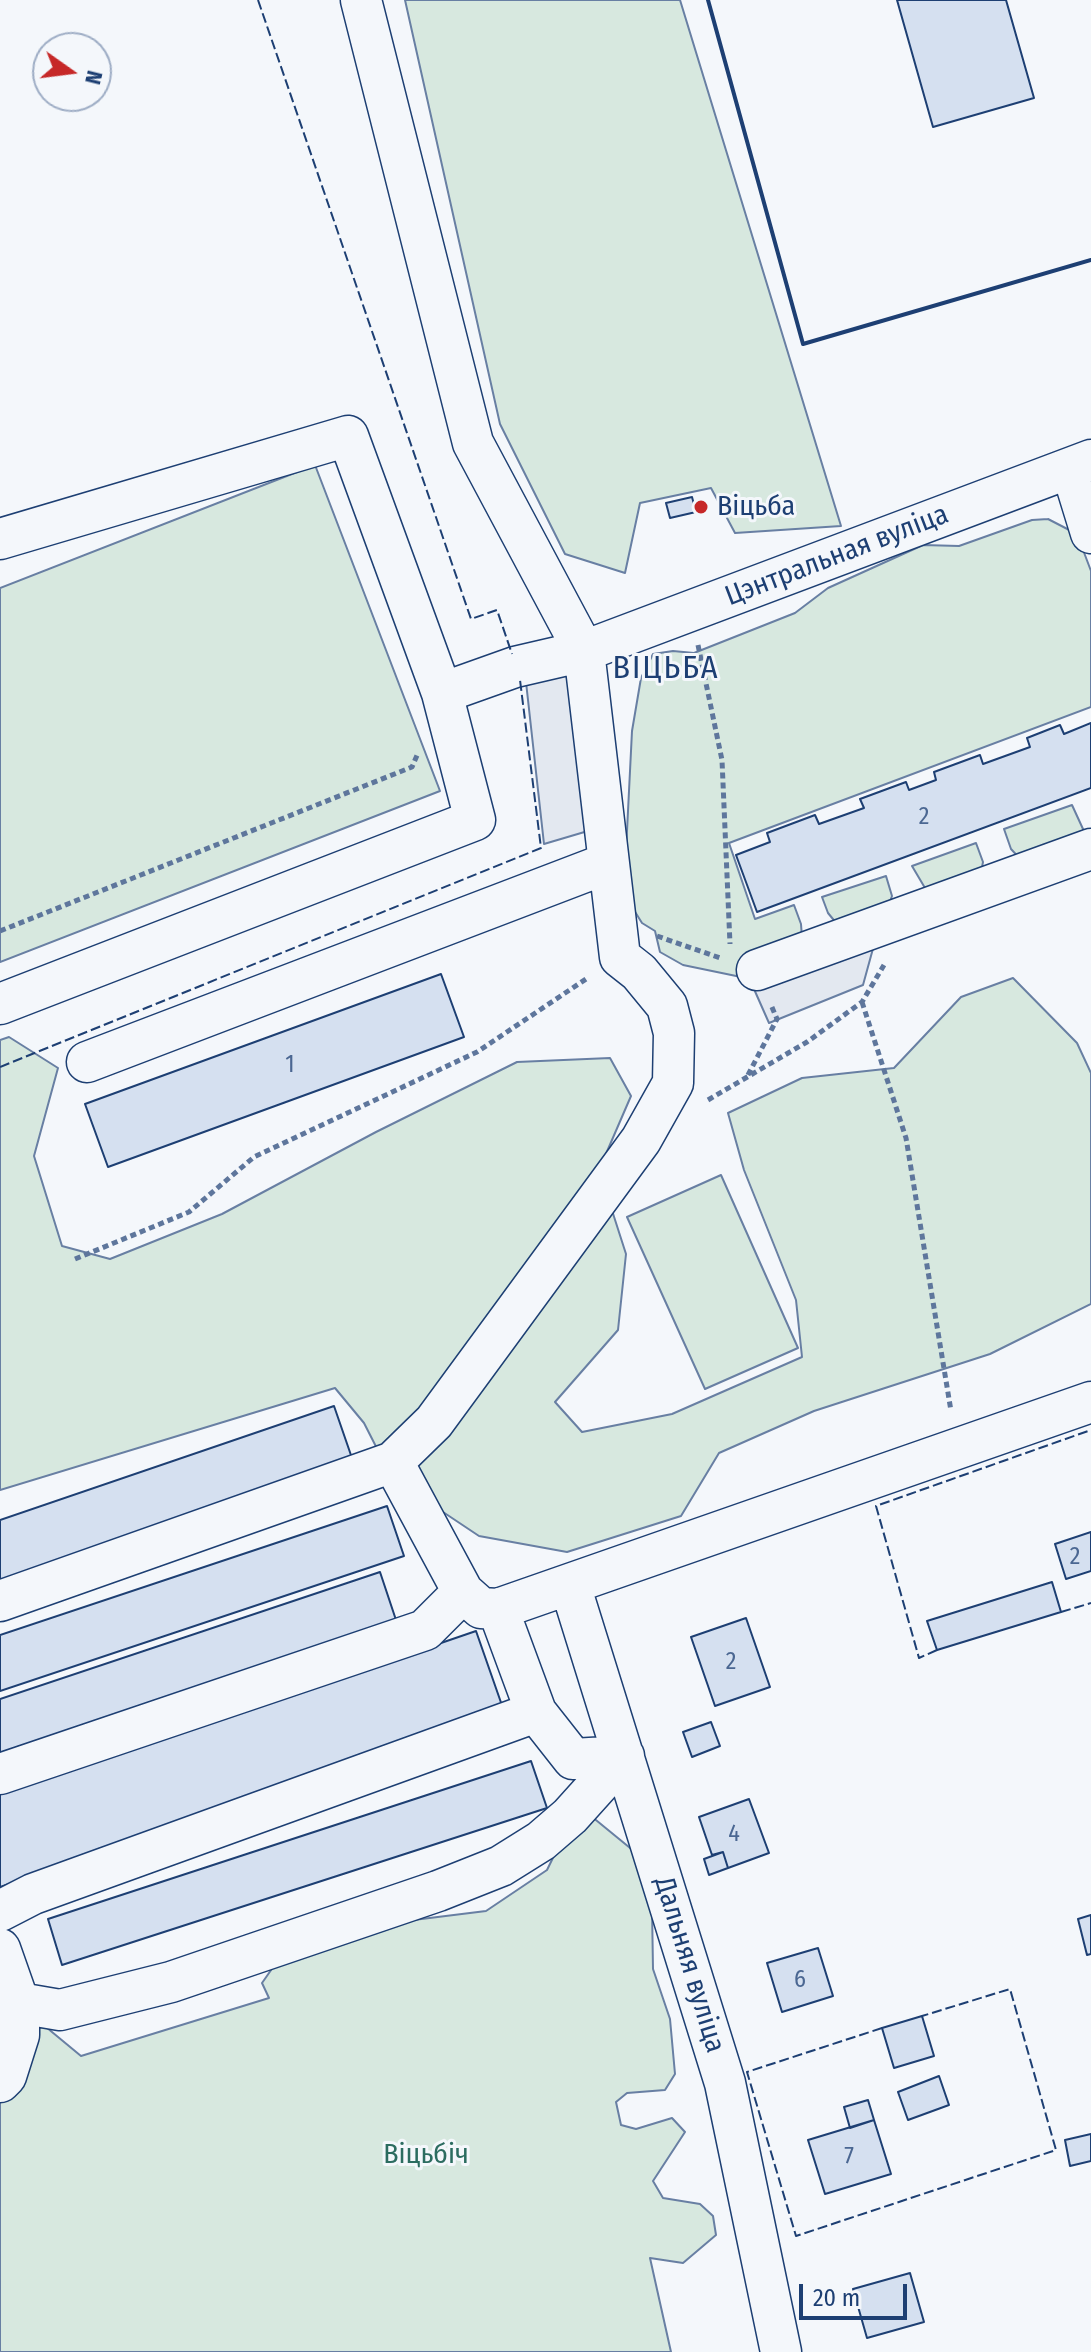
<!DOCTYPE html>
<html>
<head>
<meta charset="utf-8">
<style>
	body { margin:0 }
	#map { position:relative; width:1091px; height:2352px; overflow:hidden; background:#f4f7fb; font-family:"Fira Sans Condensed",sans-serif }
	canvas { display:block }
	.north { position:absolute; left:32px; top:32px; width:80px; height:80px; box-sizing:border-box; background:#f4f7fb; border:2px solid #9eadc5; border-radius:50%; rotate:104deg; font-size:22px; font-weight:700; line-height:32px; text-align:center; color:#1d3f73 }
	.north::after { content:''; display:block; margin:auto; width:28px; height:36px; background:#c62828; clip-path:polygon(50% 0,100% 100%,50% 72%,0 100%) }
	.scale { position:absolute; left:799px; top:2284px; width:108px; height:36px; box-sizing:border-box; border:4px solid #1d3f73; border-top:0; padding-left:10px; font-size:24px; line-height:28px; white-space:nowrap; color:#1d3f73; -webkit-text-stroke:6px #f4f7fb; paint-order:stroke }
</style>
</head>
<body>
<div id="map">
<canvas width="1091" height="2352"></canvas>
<div class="north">N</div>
<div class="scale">20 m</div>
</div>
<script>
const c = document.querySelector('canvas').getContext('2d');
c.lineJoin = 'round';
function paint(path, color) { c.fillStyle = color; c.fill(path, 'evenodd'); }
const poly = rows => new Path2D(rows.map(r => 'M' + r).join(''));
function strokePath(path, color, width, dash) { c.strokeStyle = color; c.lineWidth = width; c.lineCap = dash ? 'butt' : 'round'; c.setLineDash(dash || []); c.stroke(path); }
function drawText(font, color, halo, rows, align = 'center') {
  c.font = font + ' "Fira Sans Condensed",sans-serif'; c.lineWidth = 6; c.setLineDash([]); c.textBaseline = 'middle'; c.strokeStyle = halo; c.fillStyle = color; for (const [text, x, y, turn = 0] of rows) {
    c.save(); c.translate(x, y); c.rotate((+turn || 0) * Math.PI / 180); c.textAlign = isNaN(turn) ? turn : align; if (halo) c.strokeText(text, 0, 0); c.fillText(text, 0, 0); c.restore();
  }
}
const green = poly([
	[405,0,680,0,841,526,735,533,711,488,640,503,625,573,565,554,500,424,405,0],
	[315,465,440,791,0,962,0,588,315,465],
	[1048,519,1077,534,1091,571,1091,707,729,843,755,919,794,905,801,924,802,938,741,977,683,965,660,952,655,931,642,923,632,907,626,851,632,731,641,678,653,654,673,651,694,653,795,613,828,588,923,545,959,546,1032,520,1048,519],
	[1072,805,1083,829,1083,844,1023,862,1011,849,1004,829,1072,805],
	[976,843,983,862,980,878,925,888,912,866,976,843],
	[886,876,892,896,886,913,837,924,828,913,822,897,886,876],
	[1013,978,1077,1043,1091,1073,1091,1304,990,1354,814,1411,719,1453,681,1516,567,1552,479,1536,392,1478,364,1423,335,1388,0,1490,0,1040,9,1037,58,1068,34,1156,62,1246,110,1259,222,1214,376,1132,517,1062,610,1058,631,1096,599,1170,626,1254,618,1330,555,1402,582,1432,672,1414,802,1357,796,1300,744,1170,728,1113,802,1078,894,1068,961,997,1013,978],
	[721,1175,798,1348,705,1389,627,1217,721,1175],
	[591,1816,635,1852,652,1908,653,1969,670,2019,675,2074,665,2090,627,2093,616,2102,621,2125,636,2129,672,2118,685,2132,653,2181,663,2198,700,2204,713,2216,716,2235,683,2263,650,2258,671,2352,0,2352,0,1989,81,2056,269,1998,262,1983,283,1953,333,1930,486,1911,547,1870,571,1821,591,1816]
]);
const parking = poly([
	[578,661,598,828,544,844,526,682,578,661],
	[877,934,863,985,769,1023,750,980,877,934]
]);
const building = poly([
	[897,0,1006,0,1034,98,933,127,897,0],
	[692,497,696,512,670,518,666,503,692,497],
	[1091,723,1091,788,757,912,736,855,770,842,767,833,815,815,819,824,864,808,860,799,906,782,909,790,936,780,934,772,980,755,983,764,1030,747,1027,738,1060,725,1064,734,1091,723],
	[441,974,464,1037,108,1167,85,1104,441,974],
	[334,1406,353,1461,0,1581,0,1520,334,1406],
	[387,1506,404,1556,0,1691,0,1635,387,1506],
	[1091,1532,1091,1571,1066,1579,1055,1544,1091,1532],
	[380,1572,396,1620,0,1753,0,1699,380,1572],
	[1052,1582,1061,1612,937,1650,927,1621,1052,1582],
	[746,1618,770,1687,715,1706,691,1637,746,1618],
	[476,1631,505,1714,0,1887,0,1794,476,1631],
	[711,1722,720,1746,692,1757,683,1732,711,1722],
	[531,1761,547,1808,62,1965,48,1919,531,1761],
	[749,1799,769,1853,728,1868,723,1852,712,1855,699,1817,749,1799],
	[723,1852,728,1868,709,1875,704,1859,723,1852],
	[1091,1915,1091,1954,1087,1955,1078,1919,1091,1915],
	[818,1948,833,1996,782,2012,767,1963,818,1948],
	[922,2016,934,2056,894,2068,882,2028,922,2016],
	[939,2076,949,2105,908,2120,898,2092,939,2076],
	[868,2100,874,2120,850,2128,844,2107,868,2100],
	[874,2120,891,2174,825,2194,808,2140,874,2120],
	[1091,2134,1091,2161,1070,2166,1065,2140,1091,2134],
	[910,2273,924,2322,867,2338,853,2289,910,2273]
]);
const path = poly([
	[698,645,722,760,730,944],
	[0,931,412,767,418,753],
	[657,936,723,959],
	[862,1002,906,1138,951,1411],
	[748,1075,777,1019,771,1005],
	[708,1100,807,1042,862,1002,884,965],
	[75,1259,189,1212,254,1157,477,1052,589,977]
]);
const minor = poly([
	[1071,468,1091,533],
	[0,539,348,436,442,693],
	[757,970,1091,849],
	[0,1004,475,820,442,693,515,667,584,651,1091,460],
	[87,1062,608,863],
	[393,1462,463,1592,481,1608,498,1609,1091,1402],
	[570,1585,725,2083,781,2352],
	[0,1601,393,1462,434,1422,641,1140,673,1083,674,1033,667,1006,639,972,620,957,584,651,473,443,361,0],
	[498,1609,536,1712,573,1759,624,1756],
	[0,1774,425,1630,463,1592],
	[0,1911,33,1894,536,1712],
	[0,1949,19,2003,19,2035,6,2076,0,2082],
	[19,2003,60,2010,171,1982,438,1891,501,1866,541,1841,570,1816,624,1756]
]);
const fence = poly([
	[258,0,471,619,497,610,512,654],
	[0,1067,541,848,520,680],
	[1061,1612,1091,1603],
	[937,1650,919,1658,876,1506,1091,1430],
	[882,2028,747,2072,796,2236,1056,2150,1010,1989,922,2016]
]);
const wall = poly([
	[708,0,803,344,1091,260]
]);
const markers = [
	[701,507,8,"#c62828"]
];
const numberNames = [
	["2",924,817],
	["1",290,1065],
	["2",1075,1557],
	["2",731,1662],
	["4",734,1834],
	["6",800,1980],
	["7",849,2157]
];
const poiNames = [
	["Віцьба",717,507]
];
const streetNames = [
	["Цэнтральная вуліца",837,556,-21],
	["Дальняя вуліца",689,1965,73]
];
const parkNames = [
	["Віцьбіч",426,2155]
];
const quarterNames = [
	["ВІЦЬБА",666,669]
];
paint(green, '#d7e8df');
strokePath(green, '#687fa3', 2);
paint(parking, '#e3e8f0');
strokePath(parking, '#687fa3', 2);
paint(building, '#d5e0f0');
strokePath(building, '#1d3f73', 2);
strokePath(minor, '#1d3f73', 43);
strokePath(path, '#5e769c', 5, [6, 4]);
strokePath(minor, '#f4f7fb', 40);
strokePath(fence, '#1d3f73', 2, [10, 4]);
strokePath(wall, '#1d3f73', 4);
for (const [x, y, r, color] of markers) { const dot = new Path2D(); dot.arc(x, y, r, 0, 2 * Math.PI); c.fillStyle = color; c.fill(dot); strokePath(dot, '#f4f7fb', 3); }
drawText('24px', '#4b6792', null, numberNames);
drawText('28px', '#1d3f73', '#f4f7fb', poiNames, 'left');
drawText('28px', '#1d3f73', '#f4f7fb', streetNames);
drawText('28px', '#2c6c60', '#f4f7fb', parkNames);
c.letterSpacing = '2px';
drawText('32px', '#1d3f73', '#f4f7fb', quarterNames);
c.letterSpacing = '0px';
</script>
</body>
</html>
